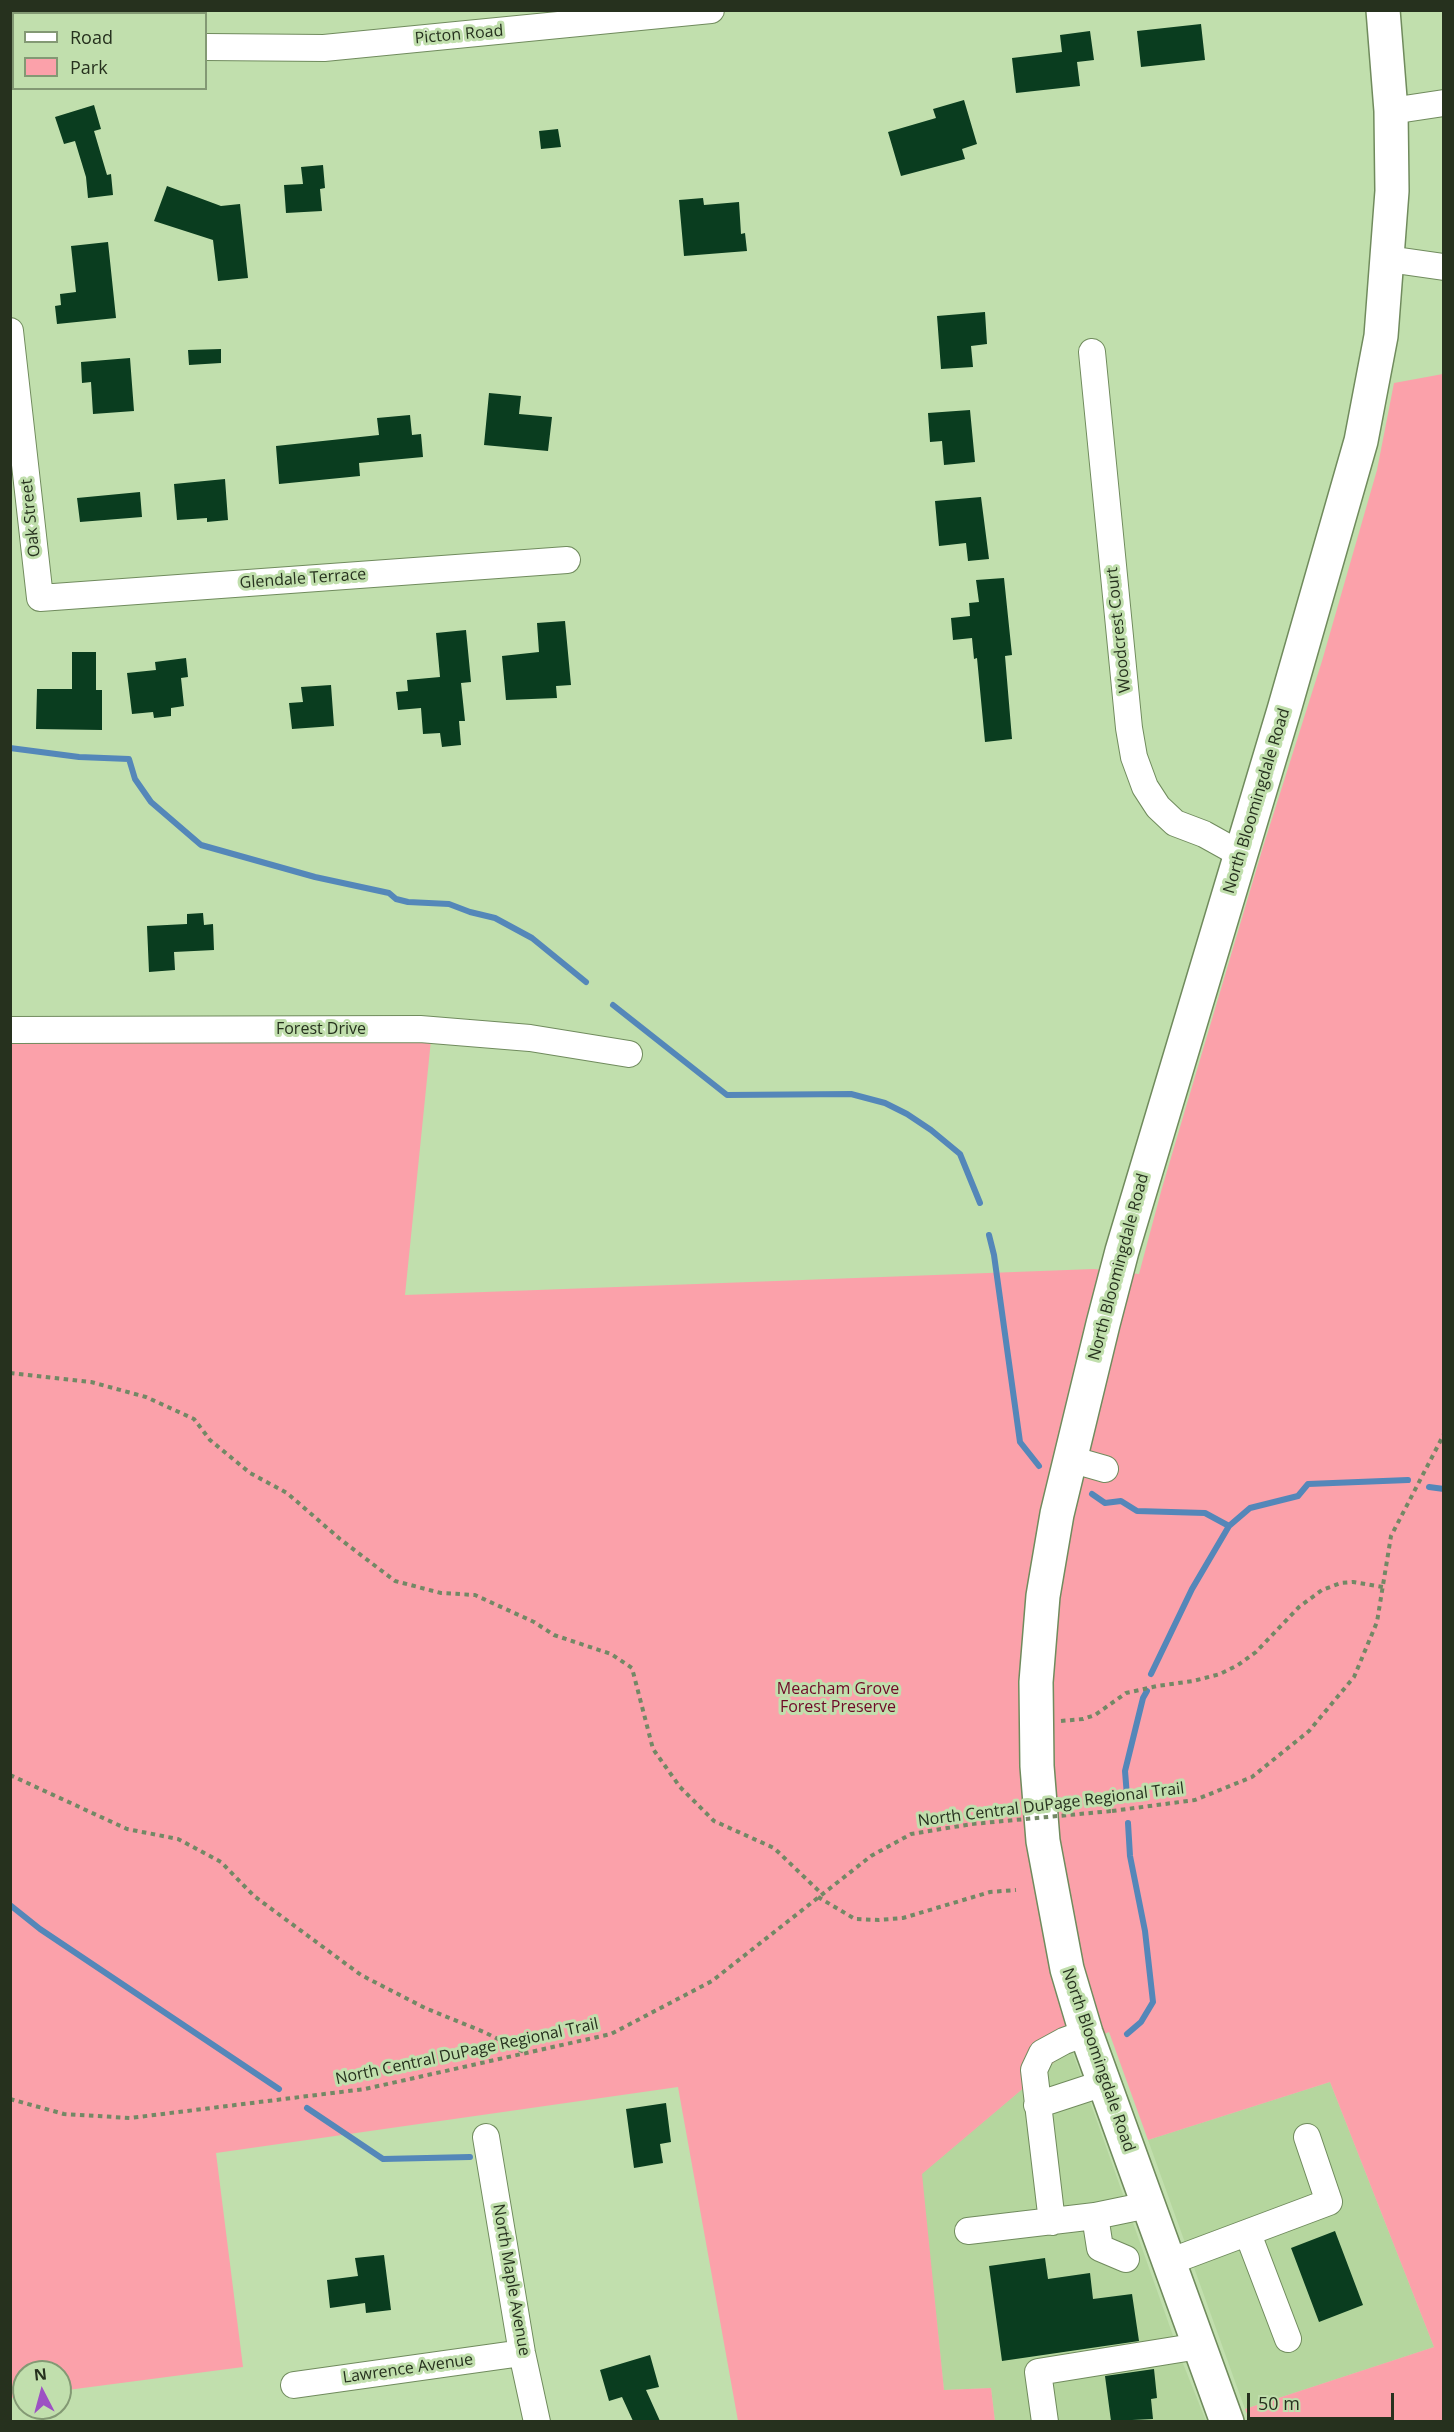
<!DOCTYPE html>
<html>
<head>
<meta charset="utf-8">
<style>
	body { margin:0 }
	#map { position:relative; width:1454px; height:2432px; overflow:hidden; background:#c1dfad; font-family:"Open Sans",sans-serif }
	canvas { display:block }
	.frame { position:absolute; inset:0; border:12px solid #26311e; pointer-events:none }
	.legend { position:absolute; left:12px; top:12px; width:195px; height:78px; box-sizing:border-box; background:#c1dfad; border:2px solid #839974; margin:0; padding:8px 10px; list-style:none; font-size:18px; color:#26311e }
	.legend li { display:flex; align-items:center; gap:12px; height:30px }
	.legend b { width:30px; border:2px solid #839974 }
	.north { position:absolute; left:12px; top:2360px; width:60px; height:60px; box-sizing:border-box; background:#c1dfad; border:2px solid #839974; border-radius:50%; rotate:354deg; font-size:16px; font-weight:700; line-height:24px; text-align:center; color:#26311e }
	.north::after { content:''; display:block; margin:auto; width:21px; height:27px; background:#9d51c3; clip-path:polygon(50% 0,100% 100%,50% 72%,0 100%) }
	.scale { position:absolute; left:1247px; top:2393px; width:147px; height:27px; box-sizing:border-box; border:3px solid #26311e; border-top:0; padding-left:8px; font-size:18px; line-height:21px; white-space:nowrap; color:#26311e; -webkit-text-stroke:4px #c1dfad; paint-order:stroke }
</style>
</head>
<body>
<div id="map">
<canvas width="1454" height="2432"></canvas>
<div class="frame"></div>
<ul class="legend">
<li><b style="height:8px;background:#fff"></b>Road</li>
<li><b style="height:16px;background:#fba1aa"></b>Park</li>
</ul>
<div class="north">N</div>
<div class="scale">50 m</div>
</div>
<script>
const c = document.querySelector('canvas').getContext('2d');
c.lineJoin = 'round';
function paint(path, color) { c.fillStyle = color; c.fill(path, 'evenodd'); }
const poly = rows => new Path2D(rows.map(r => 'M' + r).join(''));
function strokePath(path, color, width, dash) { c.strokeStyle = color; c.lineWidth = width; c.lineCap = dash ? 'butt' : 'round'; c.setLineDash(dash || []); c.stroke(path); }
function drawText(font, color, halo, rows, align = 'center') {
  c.font = font + ' "Open Sans",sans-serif'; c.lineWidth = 6; c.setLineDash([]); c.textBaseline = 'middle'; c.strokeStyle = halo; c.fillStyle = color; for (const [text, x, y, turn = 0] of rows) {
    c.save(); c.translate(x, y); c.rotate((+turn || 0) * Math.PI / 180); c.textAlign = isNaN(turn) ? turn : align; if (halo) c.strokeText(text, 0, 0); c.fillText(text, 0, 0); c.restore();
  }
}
const built = poly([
	[1071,2048,1182,2361,1206,2421,995,2421,991,2388,944,2390,921,2174],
	[1330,2082,1434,2347,1245,2409,1148,2140]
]);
const green = poly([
	[1443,374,1443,2421,1250,2421,1245,2409,1434,2347,1330,2082,1148,2140,1109,2032,1071,2048,922,2174,944,2390,991,2388,995,2421,738,2421,678,2087,216,2153,243,2367,60,2391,60,2372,24,2372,24,2396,11,2398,10,1030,432,1030,405,1295,1094,1269,1139,1274,1162,1188,1263,847,1322,661,1377,470,1394,383]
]);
const stream = poly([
	[10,748,79,757,129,759,135,779,151,802,201,845,315,877,389,893,396,899,408,902,449,904,470,912,495,918,532,938,586,982],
	[613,1005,727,1095,851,1094,885,1103,907,1114,931,1130,960,1154,980,1203],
	[989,1235,994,1255,1020,1442,1039,1466],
	[1429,1487,1444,1489],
	[1092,1494,1105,1503,1121,1501,1137,1511,1205,1513,1229,1526],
	[1151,1674,1192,1589,1229,1526,1250,1508,1298,1496,1308,1484,1408,1480],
	[1127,1796,1125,1771,1143,1698,1147,1691],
	[10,1905,40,1929,279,2089],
	[1127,2034,1141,2022,1153,2002,1145,1931,1130,1856,1128,1823],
	[307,2108,383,2159,470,2157]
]);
const building = poly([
	[1201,24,1205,60,1141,67,1137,31],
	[1090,31,1094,60,1077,62,1080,86,1016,93,1012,58,1062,52,1060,35],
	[964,100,977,144,962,149,965,159,901,176,888,132,936,118,933,109],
	[94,105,101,129,94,131,107,175,111,174,113,195,88,198,86,177,75,141,64,144,55,117],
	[558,129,561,147,541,149,539,131],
	[323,165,325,188,320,189,322,211,286,213,284,185,303,184,301,167],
	[167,186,221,206,240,204,248,278,218,281,213,240,154,221],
	[703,198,704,205,739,202,741,234,745,233,747,251,684,256,679,200],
	[108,242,116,318,57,324,55,306,61,305,60,294,76,292,71,246],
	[985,312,987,344,971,346,973,367,941,369,937,316],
	[221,349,221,363,189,365,188,350],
	[130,358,134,411,93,414,91,382,82,383,81,362],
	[489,393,521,396,519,414,552,417,548,451,484,445],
	[970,410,975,462,944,465,942,441,930,442,928,413],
	[410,415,412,435,421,434,423,457,359,463,360,476,279,484,276,446,379,435,377,418],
	[225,479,228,520,207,522,207,518,177,520,174,484],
	[140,492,142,517,80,522,77,498],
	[981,497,989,559,968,561,966,543,939,546,935,501],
	[1004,578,1012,655,1005,656,1012,739,985,742,977,658,974,659,972,638,953,640,951,618,970,616,969,603,979,602,976,580],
	[565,621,571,685,556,686,557,698,506,700,502,656,539,652,537,623],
	[466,630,471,682,461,683,465,721,459,721,461,745,442,747,440,733,423,734,421,708,398,710,396,692,408,691,407,680,440,677,436,633],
	[72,652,96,652,96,690,102,690,102,730,36,729,37,689,72,689],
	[186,658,188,677,181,678,184,706,171,708,171,716,154,718,153,712,132,714,127,673,156,670,155,662],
	[331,685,334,726,292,729,289,703,303,702,301,687],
	[203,913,204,925,213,924,214,950,174,952,175,970,149,972,147,926,187,924,187,914],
	[666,2103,671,2142,660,2144,663,2163,634,2168,626,2109],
	[1335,2231,1363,2305,1319,2322,1291,2248],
	[384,2255,391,2310,366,2313,365,2303,330,2308,327,2280,358,2276,355,2258],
	[1045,2258,1048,2279,1090,2273,1093,2299,1132,2294,1139,2341,1002,2361,989,2266],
	[650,2355,659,2387,646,2390,660,2421,633,2421,622,2397,609,2401,600,2370],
	[1154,2369,1157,2398,1151,2399,1153,2419,1111,2421,1105,2376]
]);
const path = poly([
	[10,1373,91,1382,146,1397,194,1419,210,1440,250,1473,287,1493,340,1539,395,1581,441,1593,475,1595,534,1622,554,1635,611,1654,632,1668,653,1749,680,1787,714,1821,774,1848,822,1894],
	[1061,1721,1083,1719,1095,1715,1126,1693,1157,1686,1193,1681,1220,1674,1238,1665,1256,1652,1299,1607,1322,1590,1341,1583,1353,1582,1383,1587],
	[10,1775,127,1829,178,1839,221,1862,254,1896,361,1975,425,2008,484,2032,526,2053],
	[1112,1811,1195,1800,1252,1777,1309,1731,1354,1677,1377,1622,1391,1536,1444,1434],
	[818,1897,855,1919,879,1920,903,1918,990,1892,1016,1890],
	[10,2099,64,2114,130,2118,365,2089,611,2034,712,1981,871,1856,911,1834,972,1824]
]);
const minor = poly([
	[10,46,14,46],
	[206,47,324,48,711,10],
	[1391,111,1444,103],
	[1388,259,1444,267],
	[10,331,40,598,567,560],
	[1092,352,1129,728,1134,757,1145,787,1158,807,1175,823,1204,834,1240,854],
	[10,1030,420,1029,530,1038,629,1054],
	[1070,1459,1105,1469],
	[1037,2105,1104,2083],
	[486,2137,522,2353,537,2422],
	[1095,2216,1100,2248,1126,2259],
	[1052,2222,1034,2070,1042,2053,1064,2041,1086,2033],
	[968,2231,1095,2216,1148,2205],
	[1248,2234,1288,2339],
	[1169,2262,1329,2202,1307,2137],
	[294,2385,522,2353],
	[1045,2422,1038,2372,1199,2346]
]);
const major = poly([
	[1227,2422,1086,2033,1067,1969,1043,1841,1037,1766,1036,1682,1043,1596,1057,1514,1103,1324,1122,1251,1284,710,1361,441,1381,336,1392,191,1391,111,1383,10]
]);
const pathBridge = poly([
	[972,1824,1112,1811]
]);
const streetNames = [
	["Picton Road",459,35,-5],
	["Oak Street",31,518,-96],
	["Glendale Terrace",303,579,-4],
	["Woodcrest Court",1119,630,-96],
	["North Bloomingdale Road",1257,801,-73],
	["Forest Drive",321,1029],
	["North Bloomingdale Road",1119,1267,-75],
	["North Central DuPage Regional Trail",1051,1805,-7],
	["North Central DuPage Regional Trail",467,2052,-12],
	["North Bloomingdale Road",1098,2060,71],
	["North Maple Avenue",511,2280,80],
	["Lawrence Avenue",408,2369,-8]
];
const parkNames = [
	["Meacham Grove",838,1689],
	["Forest Preserve",838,1707]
];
paint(built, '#b5d69e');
paint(green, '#fba1aa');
strokePath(stream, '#5487b9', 6);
paint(building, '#0a3d1f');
strokePath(minor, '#708b5d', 28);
strokePath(major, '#708b5d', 36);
strokePath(path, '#738865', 4, [4.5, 4.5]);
strokePath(minor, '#fff', 26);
strokePath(major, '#fff', 33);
strokePath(pathBridge, '#738865', 4, [4.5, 4.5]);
drawText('16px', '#26311e', '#c1dfad', streetNames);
drawText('16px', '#6f0927', '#c1dfad', parkNames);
</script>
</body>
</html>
